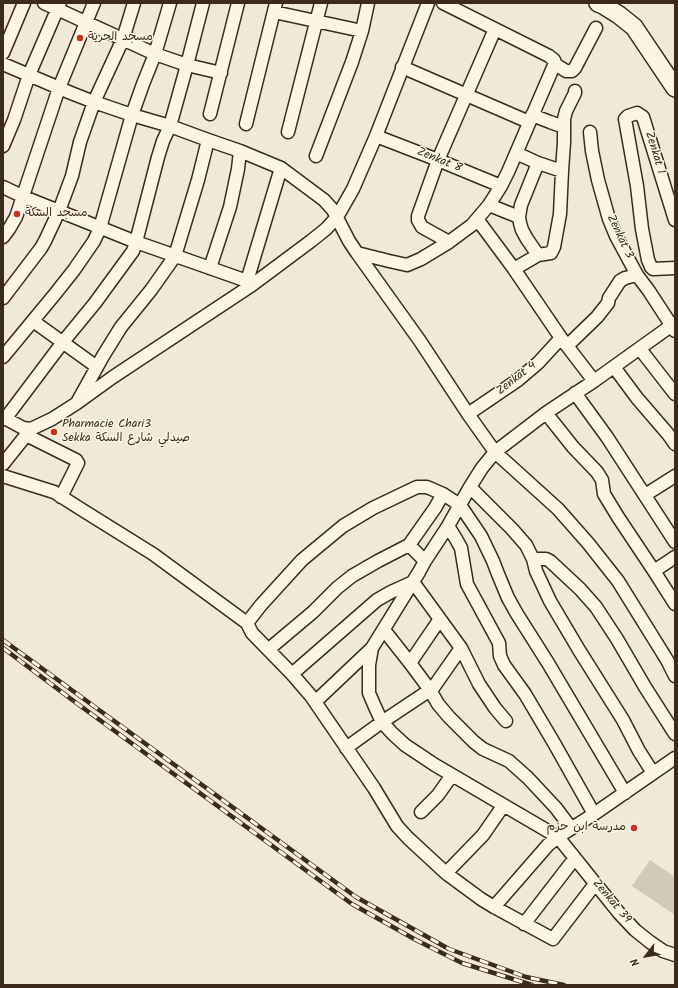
<!DOCTYPE html>
<html>
<head>
<meta charset="utf-8">
<style>
	body { margin:0 }
	#map { position:relative; width:678px; height:988px; overflow:hidden; background:#f0e9d9; font-family:Kalam,sans-serif }
	canvas { display:block }
	.frame { position:absolute; inset:0; border:4px solid #3b2a1e; pointer-events:none }
	.north { position:absolute; left:626px; top:936px; width:40px; height:40px; -webkit-text-stroke:3px #fcf5e5; paint-order:stroke; rotate:239deg; font-size:11px; font-weight:700; line-height:16px; text-align:center; color:#3b2a1e }
	.north::after { content:''; display:block; margin:auto; width:14px; height:18px; background:#3b2a1e; clip-path:polygon(50% 0,100% 100%,50% 72%,0 100%) }
</style>
</head>
<body>
<div id="map">
<canvas width="678" height="988"></canvas>
<div class="frame"></div>
<div class="north">N</div>
</div>
<script>
const c = document.querySelector('canvas').getContext('2d');
c.lineJoin = 'round';
function paint(path, color) { c.fillStyle = color; c.fill(path, 'evenodd'); }
const poly = rows => new Path2D(rows.map(r => 'M' + r).join(''));
function strokePath(path, color, width, dash) { c.strokeStyle = color; c.lineWidth = width; c.lineCap = dash ? 'butt' : 'round'; c.setLineDash(dash || []); c.stroke(path); }
function drawText(font, color, halo, rows, align = 'center') {
  c.font = font + ' Kalam,"Playpen Sans Arabic",sans-serif'; c.lineWidth = 3; c.setLineDash([]); c.textBaseline = 'middle'; c.strokeStyle = halo; c.fillStyle = color; for (const [text, x, y, turn = 0] of rows) {
    c.save(); c.translate(x, y); c.rotate((+turn || 0) * Math.PI / 180); c.textAlign = isNaN(turn) ? turn : align; if (halo) c.strokeText(text, 0, 0); c.fillText(text, 0, 0); c.restore();
  }
}
const green = poly([
	[650,860,675,877,675,915,632,886]
]);
const street = poly([
	[44,3,155,54,187,65,221,73],
	[274,12,362,31],
	[3,53,24,3],
	[3,64,71,93,94,102,132,115,170,126,208,140,240,151,281,168,324,200,333,210,349,241,357,253,420,341,468,414,495,452,558,509,588,543,618,581,667,660,675,676],
	[555,64,566,71,572,71,575,68,596,28],
	[402,67,529,122],
	[210,114,238,3],
	[532,115,550,122,564,127],
	[246,124,276,3],
	[288,132,321,3],
	[590,132,592,151,598,180,609,219,616,236,637,275,649,291,675,331],
	[376,136,438,160,501,186],
	[3,146,14,120,29,75,60,3],
	[516,153,538,163,562,171],
	[316,156,352,62,362,31,368,3],
	[538,163,521,205,519,217,520,223,522,230,527,239,538,255],
	[3,187,24,197,136,242,247,281,252,285],
	[489,205,519,217],
	[477,219,514,269,561,338,594,381],
	[675,220,643,117,637,113,628,116,625,119,637,186,642,229,648,260,651,267,653,269,675,268],
	[3,237,9,229,16,217,59,88,94,3],
	[449,242,422,227,418,220,418,216,438,160,495,29],
	[357,253,389,261,407,265,421,259,449,242,472,225,489,205,501,186,508,172,555,63,554,60,549,56,443,3],
	[210,268,230,207,238,169,240,151],
	[514,269,538,255,551,253,554,247,560,214,562,171,564,142,564,119,566,111,575,93,575,91],
	[247,281,281,168],
	[3,298,41,248,45,241,59,211,72,176,80,142,94,102,123,39,134,3],
	[33,321,97,367],
	[675,323,594,381,546,413,495,452,482,468,470,487,448,526,425,561,419,572,372,648,369,665,369,693,375,707,382,722,392,733,405,745,435,765,558,837,619,913,635,930,650,942,663,951,675,955],
	[567,346,597,317,608,303,609,298,620,281,625,278,637,275],
	[640,349,675,394],
	[3,357,55,294,74,270,94,241,100,228,132,115,143,84,155,54,170,3],
	[614,367,637,398,668,434,675,444],
	[575,393,607,437,675,542],
	[78,401,103,356,121,327,151,290,175,256,198,180,208,140],
	[546,413,573,447,597,472,602,480,604,494,618,517,654,571,675,604],
	[468,414,518,380,538,363,561,338],
	[3,417,23,428,31,429],
	[5,419,63,342,95,303,133,251,136,242,158,157,163,141,170,126,187,65,203,3],
	[26,435,76,460,78,463,61,497],
	[3,464,31,429,52,419,77,403,113,377,252,285,311,241,326,229,337,217,353,189,376,136,428,3],
	[3,476,54,492,84,511,153,554,247,623,252,633,292,674,311,696,374,788,397,826,408,838,447,874,481,899,494,907,553,939,595,884],
	[470,487,512,529,526,545,533,559,536,571,550,601,579,650,623,720,639,751,653,773],
	[645,495,675,476],
	[448,526,456,539,461,548,467,584,499,643,500,656,504,665,525,694,554,743,594,814],
	[409,545,435,508,443,494],
	[533,559,546,559,550,561,580,589,596,607,617,639,645,687,675,734],
	[654,571,675,557],
	[247,623,261,605,302,560,343,526,373,508,417,487,427,487,443,494,460,505,481,536,493,561,498,574,508,598,517,614,548,663,625,793],
	[384,630,410,663,430,690,438,704,449,717,474,742,483,749,509,761,528,778,556,808,571,828],
	[269,649,313,612,337,588,352,576,378,561,409,545,425,561],
	[410,663,440,619],
	[292,674,377,600,391,592,413,582,461,648,479,684,495,708,506,721],
	[315,702,372,648],
	[346,748,382,722,433,688,461,648],
	[421,812,438,795,452,775],
	[447,874,450,869,483,835,503,806],
	[494,907,548,845,558,837,594,814,675,758],
	[524,924,575,858]
]);
const secondary = poly([
	[598,3,603,5,619,15,634,27,675,88]
]);
const rail = poly([
	[3,640,356,897,449,949,526,977,564,985],
	[3,648,75,702,352,904,416,940,462,963,532,985]
]);
const markers = [
	[80,38,4,"#c8321e"],
	[17,214,4,"#c8321e"],
	[54,432,4,"#c8321e"],
	[634,828,4,"#c8321e"]
];
const poiNames = [
	["مسجد الحرية",88,38],
	["مسجد السكة",25,214],
	["Pharmacie Chari3",62,425],
	["Sekka صيدلي شارع السكة",62,439],
	["مدرسة ابن حزم",626,828,"right"]
];
const streetNames = [
	["Zenkat 1",654,153,73],
	["Zenkat 8",439,161,22],
	["Zenkat 3",619,237,65],
	["Zenkat 4",517,379,-38],
	["Zenkat 39",611,902,50]
];
paint(green, '#d2c9ba');
strokePath(street, '#3b2a1e', 15);
strokePath(secondary, '#3b2a1e', 20);
strokePath(street, '#fcf5e5', 12);
strokePath(secondary, '#fcf5e5', 17);
strokePath(rail, '#3b2a1e', 4.5);
strokePath(rail, '#fcf5e5', 3, [9]);
for (const [x, y, r, color] of markers) { const dot = new Path2D(); dot.arc(x, y, r, 0, 2 * Math.PI); c.fillStyle = color; c.fill(dot); strokePath(dot, '#fcf5e5', 1.5); }
drawText('12px', '#3b2a1e', '#fcf5e5', poiNames, 'left');
drawText('12px', '#3b2a1e', '#fcf5e5', streetNames);
</script>
</body>
</html>
